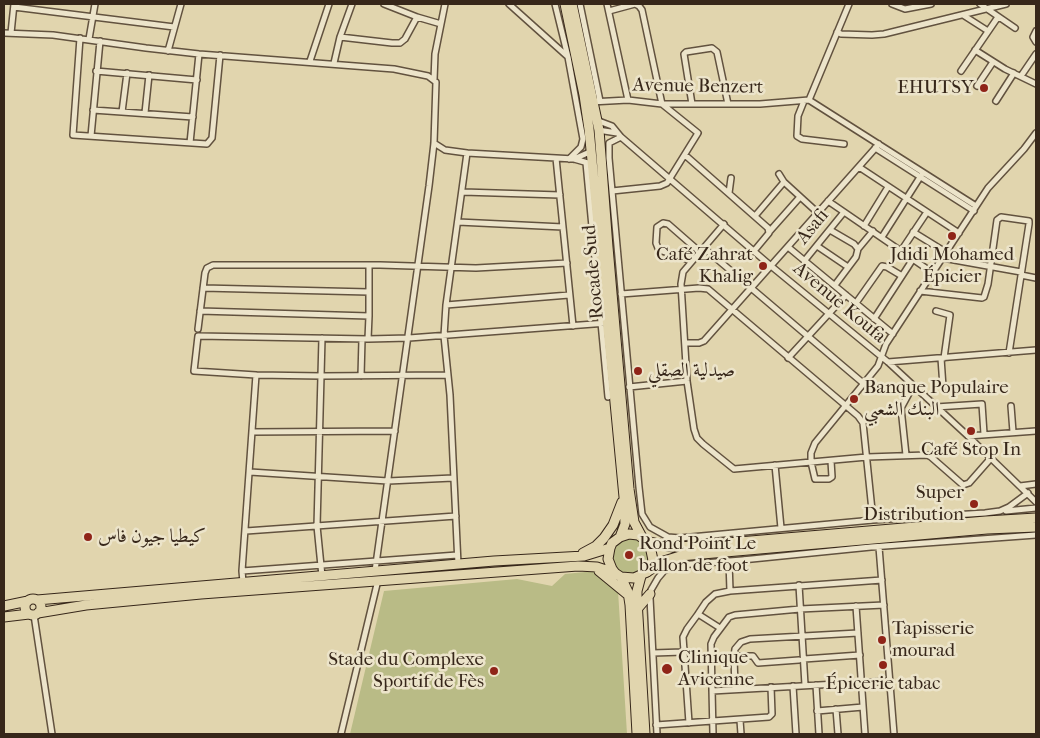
<!DOCTYPE html>
<html>
<head>
<meta charset="utf-8">
<style>
	body { margin:0 }
	#map { position:relative; width:1040px; height:738px; overflow:hidden; background:#e1d5ae; font-family:"IM FELL French Canon",serif }
	canvas { display:block }
	.frame { position:absolute; inset:0; border:5px solid #37271a; pointer-events:none }
</style>
</head>
<body>
<div id="map">
<canvas width="1040" height="738"></canvas>
<div class="frame"></div>
</div>
<script>
const c = document.querySelector('canvas').getContext('2d');
c.lineJoin = 'round';
function paint(path, color) { c.fillStyle = color; c.fill(path, 'evenodd'); }
const poly = rows => new Path2D(rows.map(r => 'M' + r).join(''));
function strokePath(path, color, width, dash) { c.strokeStyle = color; c.lineWidth = width; c.lineCap = dash ? 'butt' : 'round'; c.setLineDash(dash || []); c.stroke(path); }
function drawText(font, color, halo, rows, align = 'center') {
  c.font = font + ' "IM FELL French Canon",Amiri,serif'; c.lineWidth = 5; c.setLineDash([]); c.textBaseline = 'middle'; c.strokeStyle = halo; c.fillStyle = color; for (const [text, x, y, turn = 0] of rows) {
    c.save(); c.translate(x, y); c.rotate((+turn || 0) * Math.PI / 180); c.textAlign = isNaN(turn) ? turn : align; if (halo) c.strokeText(text, 0, 0); c.fillText(text, 0, 0); c.restore();
  }
}
const green = poly([
	[632,537,645,543,650,557,646,567,634,576,618,572,611,557,617,542],
	[595,571,618,591,627,734,350,734,384,591,517,579,552,586,565,574]
]);
const minor = poly([
	[509,4,567,56],
	[555,4,568,57,583,139,581,147,569,159],
	[580,4,600,101],
	[607,4,628,100],
	[892,4,905,9,931,4],
	[980,4,1015,28],
	[14,7,174,27],
	[609,11,635,4,639,6,642,10,662,104,698,133,667,183,660,186,612,191],
	[963,15,988,31],
	[417,17,441,24,435,54,434,80],
	[441,24,445,4],
	[1036,31,1033,37,1036,42],
	[837,32,841,34,872,35,884,34,1006,4],
	[4,33,53,35,146,48,199,54,394,69,428,76,436,82,434,143,429,186,375,571],
	[11,33,14,4],
	[340,37,392,43,400,43,405,39,417,17,384,4],
	[80,38,73,135,207,144,212,138,220,55],
	[89,39,95,4],
	[975,50,1005,69,1036,84],
	[168,51,181,4],
	[310,61,329,4],
	[334,63,340,37,352,4],
	[96,71,197,80],
	[961,71,998,17],
	[1021,76,1036,54],
	[977,86,993,62],
	[809,100,849,4],
	[804,101,798,116,797,136,802,139,844,144],
	[996,101,1014,73],
	[591,102,628,100,662,104,760,104,809,100,976,206],
	[692,104,684,54,686,52,712,48,717,52,728,104],
	[93,110,193,117],
	[122,112,127,73],
	[145,113,149,75],
	[596,120,612,126,621,137,771,266,888,362,968,436,1036,502],
	[598,130,617,133],
	[91,136,100,41],
	[621,137,609,143,609,158,639,487,642,514,650,527,668,537,680,538,873,520,985,513,1000,511,1009,507,1028,493],
	[190,143,199,54],
	[434,143,445,150,467,153,574,159,588,163],
	[875,148,974,211],
	[685,155,768,228,769,233,754,251],
	[556,158,573,326],
	[574,159,592,151],
	[586,163,608,397],
	[859,167,959,233],
	[779,174,784,182,818,213],
	[463,192,560,195],
	[729,193,731,178],
	[828,201,933,273],
	[755,216,784,182],
	[458,222,563,227],
	[724,224,683,272,681,284,687,381,694,429,697,438,703,444,734,469,867,457,927,455,931,457,963,485,969,483,991,458],
	[864,226,888,187],
	[830,230,854,244,858,249],
	[769,232,800,197],
	[913,232,947,253],
	[882,237,922,174],
	[817,246,848,267],
	[788,247,893,334],
	[704,248,863,383],
	[901,251,927,212],
	[943,258,1021,272],
	[805,260,844,212],
	[692,261,662,251,658,248,656,243,657,227,663,223,668,224,700,252],
	[1021,275,1036,278],
	[835,285,856,257,858,249,873,231],
	[203,288,369,292],
	[920,291,982,298,984,297,988,284,997,220,1001,217,1029,221,1029,224,1009,353],
	[621,294,699,288,708,289,858,416,863,423,873,520],
	[856,303,882,266,887,267,902,276],
	[446,305,569,295],
	[200,311,369,316,369,265],
	[936,311,950,315,944,358],
	[874,319,913,259],
	[198,329,205,273,207,268,213,265,380,265,476,268,567,263],
	[368,339,369,316],
	[686,343,699,343,704,341,879,144],
	[788,358,846,295],
	[941,358,943,387],
	[888,362,1036,350],
	[448,375,322,376,256,375,194,371,198,336,368,339,409,338,607,323],
	[361,376,362,339],
	[629,387,687,381],
	[1011,406,1013,432],
	[936,407,982,404,984,434],
	[252,432,395,431],
	[968,436,1036,431],
	[906,455,901,408,913,386],
	[831,461,832,477,829,479,815,479,811,462,811,453,815,443,878,366,886,344,988,188,1024,149,1036,133],
	[775,465,781,528],
	[250,472,388,481,453,478],
	[1020,486,1036,484],
	[1006,511,1036,508],
	[246,531,456,516],
	[879,547,894,734],
	[729,561,730,591],
	[458,564,450,395,444,336,446,305,467,153],
	[242,571,457,555],
	[322,576,317,526,322,338],
	[243,582,242,571,256,375],
	[799,585,805,685],
	[856,606,865,734],
	[698,614,720,628],
	[34,615,52,734],
	[653,653,683,652],
	[734,656,753,656,758,663,799,660],
	[804,659,860,655],
	[816,685,819,734],
	[793,686,796,734],
	[735,689,734,656,735,649,741,642,750,639,858,633],
	[712,691,890,681],
	[836,709,838,734],
	[817,711,863,707],
	[740,720,741,734],
	[689,723,683,637,687,629,698,614,706,602,715,594,730,591,882,580],
	[656,725,769,717,772,714,771,687],
	[341,734,378,580],
	[657,734,650,598,651,590,658,578,664,571,672,567,679,565,742,560,871,547,1036,535],
	[713,734,711,644,714,637,729,617,735,615,800,609,884,605]
]);
const primary = poly([
	[646,541,672,547,680,547,986,521,1036,518],
	[647,572,664,561,680,556,987,529,1036,527]
]);
const trunk = poly([
	[565,4,584,95,589,129,624,497,625,524,620,537],
	[572,4,599,130,608,247,629,489,634,522,642,537],
	[583,553,596,546,604,538,613,525,622,502],
	[599,571,627,594],
	[641,576,637,591,637,600,645,734],
	[621,577,628,592,630,605,637,734],
	'25 607a8 8 0 1 1 16 0a8 8 0 1 1-16 0Z',
	[37,600,494,561,584,556,610,548],
	[4,606,28,601],
	[638,608,650,594],
	[38,613,86,605,201,594,578,566,597,567,615,573,621,577,634,578,647,572,653,560,650,546,644,539,638,535,629,534,620,537,612,543,610,548,608,559,612,569,615,573],
	[4,617,29,614]
]);
const markers = [
	[984,88,5,"#8f2418"],
	[952,236,5,"#8f2418"],
	[763,266,5,"#8f2418"],
	[638,371,5,"#8f2418"],
	[854,399,5,"#8f2418"],
	[971,431,5,"#8f2418"],
	[974,504,5,"#8f2418"],
	[88,537,5,"#8f2418"],
	[629,555,5,"#8f2418"],
	[882,640,5,"#8f2418"],
	[883,665,5,"#8f2418"],
	[667,669,6,"#8f2418"],
	[494,671,5,"#8f2418"]
];
const streetNames = [
	["Avenue Benzert",698,87,1],
	["Asafi",813,227,-51],
	["Rocade Sud",594,272,-95],
	["Avenue Koufa",839,303,40]
];
const poiNames = [
	["EHUTSY",974,88,"right"],
	["Café Zahrat",753,255,"right"],
	["Khalig",753,277,"right"],
	["Jdidi Mohamed",952,255,"center"],
	["Épicier",952,277,"center"],
	["صيدلية الصقلي",648,371],
	["Banque Populaire",864,388],
	["البنك الشعبي",864,410],
	["Café Stop In",971,450,"center"],
	["Super",964,493,"right"],
	["Distribution",964,515,"right"],
	["كيطيا جيون فاس",98,537],
	["Rond Point Le",639,544],
	["ballon de foot",639,566],
	["Tapisserie",892,629],
	["mourad",892,651],
	["Clinique",678,658],
	["Avicenne",678,680],
	["Stade du Complexe",484,660,"right"],
	["Sportif de Fès",484,682,"right"],
	["Épicerie tabac",883,684,"center"]
];
paint(green, '#b9bb86');
strokePath(minor, '#62523f', 8);
strokePath(primary, '#37271a', 11);
strokePath(trunk, '#37271a', 11);
strokePath(minor, '#ece4ca', 5);
strokePath(primary, '#e1d5ae', 9);
strokePath(trunk, '#e1d5ae', 9);
for (const [x, y, r, color] of markers) { const dot = new Path2D(); dot.arc(x, y, r, 0, 2 * Math.PI); c.fillStyle = color; c.fill(dot); strokePath(dot, '#ece4ca', 2); }
drawText('19px', '#37271a', '#ece4ca', streetNames);
drawText('19px', '#37271a', '#ece4ca', poiNames, 'left');
</script>
</body>
</html>
